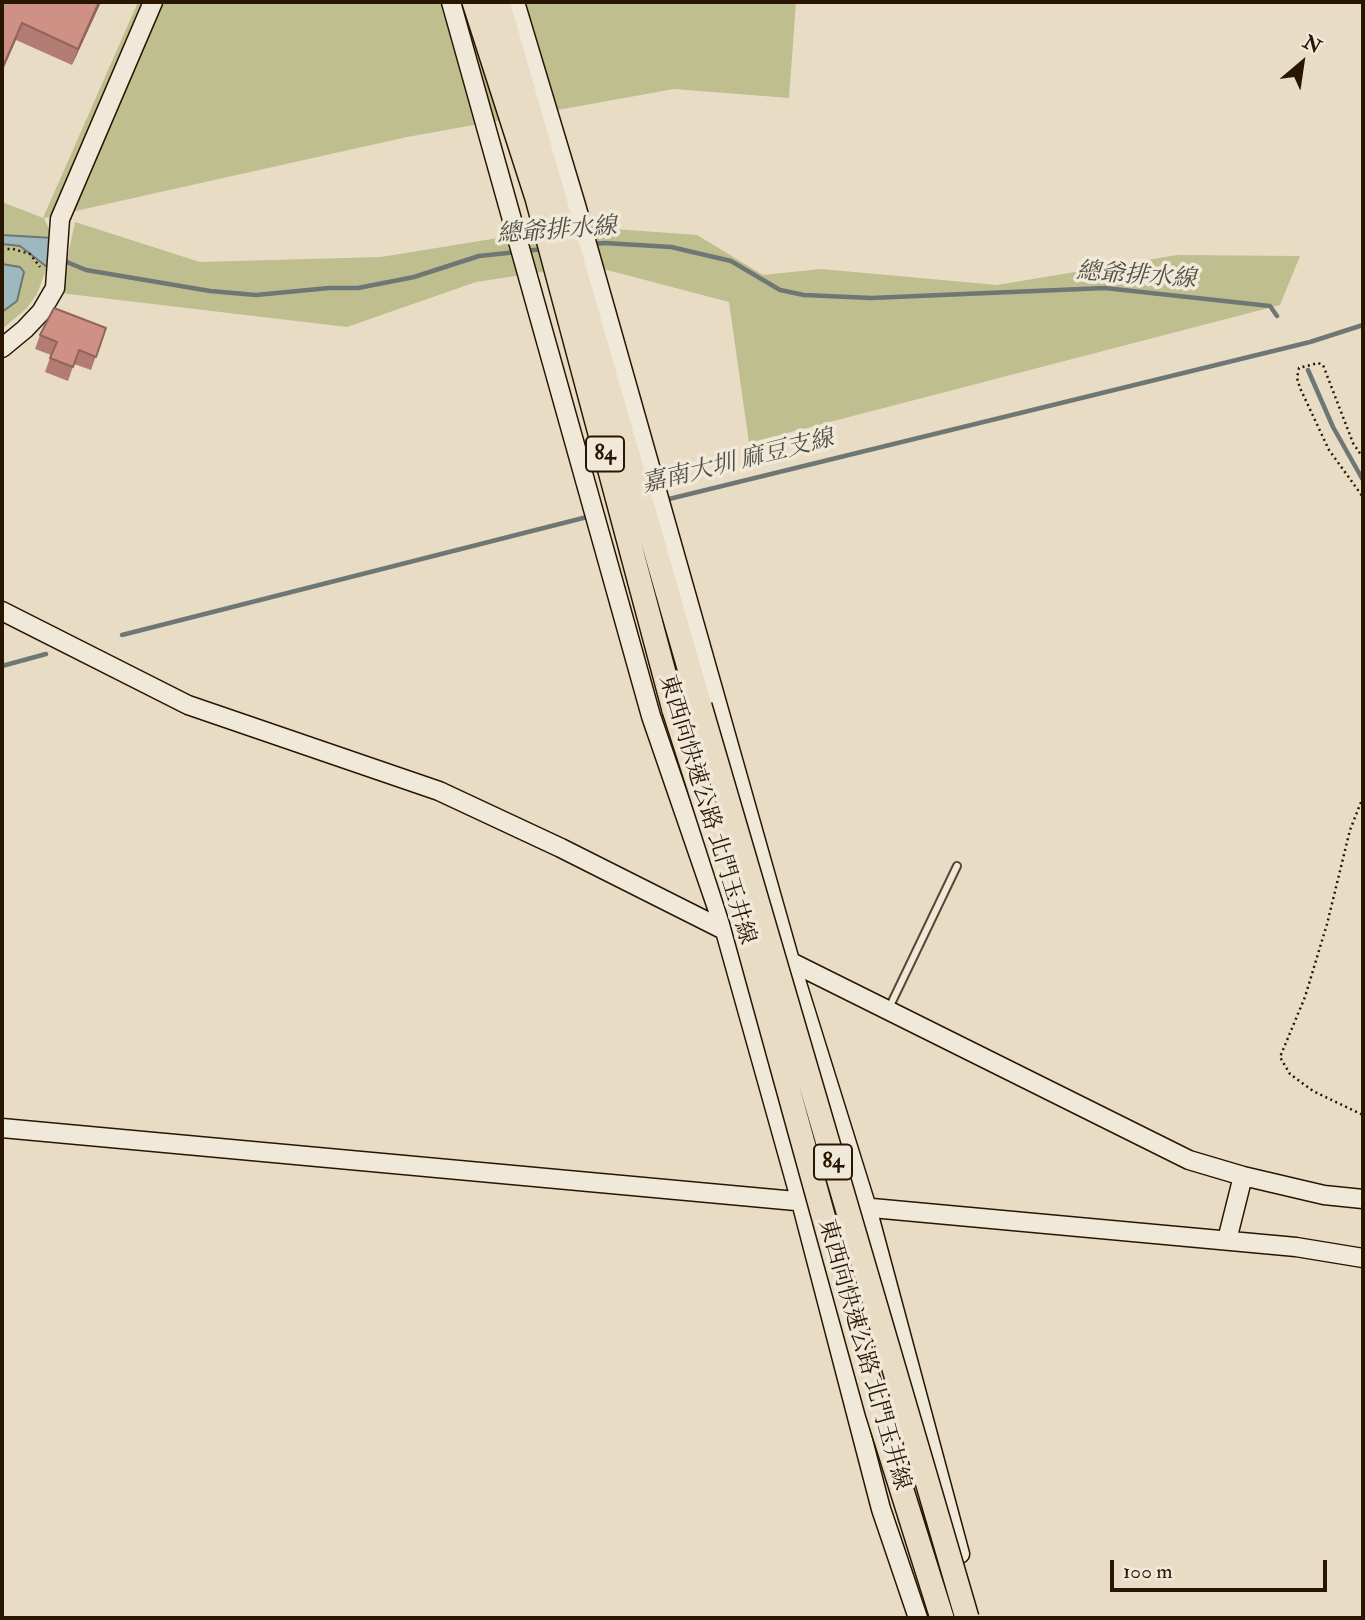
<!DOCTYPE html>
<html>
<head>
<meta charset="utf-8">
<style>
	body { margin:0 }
	#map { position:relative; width:1365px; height:1620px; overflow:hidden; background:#e8dcc4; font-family:"IM FELL Double Pica",serif }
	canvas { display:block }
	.frame { position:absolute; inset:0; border:4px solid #281601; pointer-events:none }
	.north { position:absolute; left:1267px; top:28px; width:70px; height:70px; -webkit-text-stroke:5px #f0e8d9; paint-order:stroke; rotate:29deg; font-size:19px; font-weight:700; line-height:28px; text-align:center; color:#281601 }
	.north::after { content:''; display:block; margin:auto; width:24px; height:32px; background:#281601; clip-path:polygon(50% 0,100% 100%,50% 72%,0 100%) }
	.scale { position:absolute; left:1110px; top:1560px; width:217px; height:32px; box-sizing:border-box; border:4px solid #281601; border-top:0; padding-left:9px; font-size:21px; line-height:24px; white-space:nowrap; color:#281601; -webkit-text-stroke:5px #f0e8d9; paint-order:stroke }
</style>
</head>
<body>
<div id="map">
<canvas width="1365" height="1620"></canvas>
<div class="frame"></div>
<div class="north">N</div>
<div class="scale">100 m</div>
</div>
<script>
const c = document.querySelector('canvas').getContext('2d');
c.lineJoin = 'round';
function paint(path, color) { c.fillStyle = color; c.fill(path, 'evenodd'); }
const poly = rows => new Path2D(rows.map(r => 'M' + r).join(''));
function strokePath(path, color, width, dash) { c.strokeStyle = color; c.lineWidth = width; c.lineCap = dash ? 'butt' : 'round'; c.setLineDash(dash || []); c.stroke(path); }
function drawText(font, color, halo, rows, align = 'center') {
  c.font = font + ' "IM FELL Double Pica","Noto Serif TC",serif'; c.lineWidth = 7; c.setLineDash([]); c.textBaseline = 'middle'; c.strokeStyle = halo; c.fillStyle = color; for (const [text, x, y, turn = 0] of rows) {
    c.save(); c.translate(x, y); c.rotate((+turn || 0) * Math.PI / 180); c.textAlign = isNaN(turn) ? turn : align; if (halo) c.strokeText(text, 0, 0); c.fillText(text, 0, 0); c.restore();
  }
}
const green = poly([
	[138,2,796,2,789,98,674,89,407,137,44,218,53,238,47,267,37,294,27,308,2,329,2,202,43,218],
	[75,222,200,262,381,257,572,226,697,235,763,275,821,269,997,285,1177,255,1300,256,1280,305,749,443,729,302,588,265,476,282,347,327,60,293]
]);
const water = poly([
	[2,235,53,238,47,267,20,246,2,244,2,235],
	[2,264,20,267,24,272,17,301,2,312,2,264]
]);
const stream = poly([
	[591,244,605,243,671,247,731,261,780,290,804,295,871,298,1105,288,1270,306,1277,316],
	[525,251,544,249],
	[62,260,86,270,210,291,256,295,329,288,358,288,414,277,479,256,517,252],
	[1308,370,1333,427,1363,480],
	[665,500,1310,342,1363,325],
	[122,635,591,516],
	[2,666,46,654]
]);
const path = poly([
	[2,249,13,249,30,254,40,267],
	[1363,458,1353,443,1323,365,1318,363,1299,368,1297,378,1300,388,1329,450,1363,497],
	[1363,797,1350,830,1327,924,1305,997,1280,1057,1290,1074,1313,1091,1363,1115]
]);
const lane = poly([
	[889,1008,957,866]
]);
const secondary = poly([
	[451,2,651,716,725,931,801,1202,881,1509,918,1618],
	[515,2,576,205,790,961,867,1208,960,1554],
	[2,348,25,329,41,312,55,288,60,219,153,2],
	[2,611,188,705,439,791,561,848,728,932],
	[785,959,1189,1160,1243,1176,1324,1195,1363,1199],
	[2,1128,1296,1247,1363,1258],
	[1227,1240,1243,1176]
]);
const highway = poly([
	[474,2,537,198,674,710],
	[498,2,700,706]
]);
const highwayBridge = poly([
	[700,706,967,1618],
	[674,710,741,918,877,1411,942,1618]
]);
const wall = poly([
	[2,2,101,2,72,65,16,40],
	[106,328,91,370,74,364,68,381,45,372,51,355,35,349,40,335]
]);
const shadedWall = poly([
	[99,2,101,2,72,65,78,49],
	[22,23,16,40,2,72,2,69]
]);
const building = poly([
	[2,2,99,2,78,49,22,23,2,69,2,2],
	[54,308,106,328,96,357,79,350,73,367,50,358,57,342,40,335,54,308]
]);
const shields = [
	[605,454,38],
	[833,1162,38]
];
const shieldNames = [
	["84",605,454],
	["84",833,1162]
];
const streetNames = [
	["東西向快速公路 北門玉井線",706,810,73],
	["東西向快速公路 北門玉井線",863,1355,74]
];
const waterNames = [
	["總爺排水線",557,232,-4],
	["總爺排水線",1136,277,4],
	["嘉南大圳 麻豆支線",738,463,-14]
];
paint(green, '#bebe8f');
paint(water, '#9db8bf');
strokePath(water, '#6e7773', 2);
strokePath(stream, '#6e7773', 4.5);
strokePath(lane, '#584832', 10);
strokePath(secondary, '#281601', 21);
strokePath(highway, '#281601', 26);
strokePath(path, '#281601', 2.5, [2, 3.5]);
strokePath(lane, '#f0e8d9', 6);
strokePath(secondary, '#f0e8d9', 18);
strokePath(highway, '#e8dcc4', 23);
strokePath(highwayBridge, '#281601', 26, []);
strokePath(highwayBridge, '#e8dcc4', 23);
paint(wall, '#b27c72');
paint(shadedWall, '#91655d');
paint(building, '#cf9085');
strokePath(building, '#91655d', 2);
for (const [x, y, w] of shields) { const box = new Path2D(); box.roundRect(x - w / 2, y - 17.5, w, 35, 5); c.fillStyle = '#f0e8d9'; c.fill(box); strokePath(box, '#281601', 2); }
drawText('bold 21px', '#281601', null, shieldNames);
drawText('23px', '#281601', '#f0e8d9', streetNames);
drawText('italic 24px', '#514f44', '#f0e8d9', waterNames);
</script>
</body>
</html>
